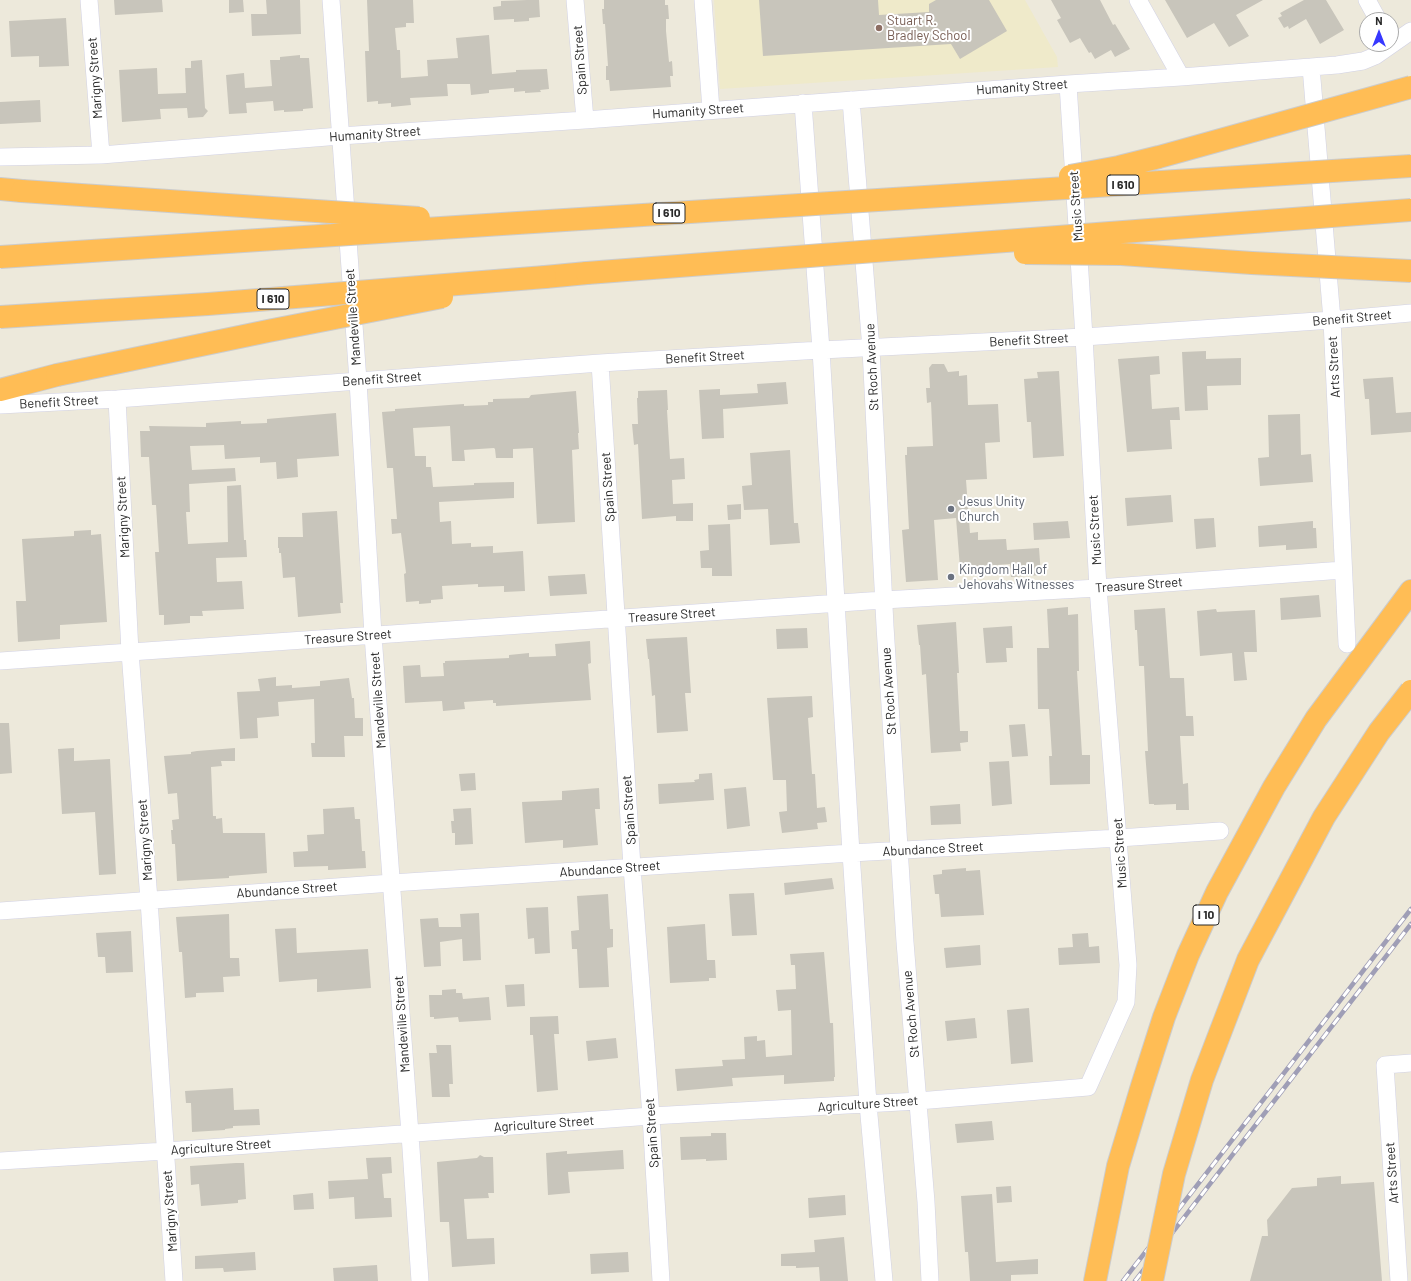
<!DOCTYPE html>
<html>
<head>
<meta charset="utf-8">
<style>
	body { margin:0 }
	#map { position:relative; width:1411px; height:1281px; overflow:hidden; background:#ede9db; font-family:Barlow,sans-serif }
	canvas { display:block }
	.north { position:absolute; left:1359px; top:12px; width:40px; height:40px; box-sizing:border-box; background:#fff; border:1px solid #aaa; border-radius:50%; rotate:0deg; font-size:11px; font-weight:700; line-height:16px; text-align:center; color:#2a2a2a }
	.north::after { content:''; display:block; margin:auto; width:14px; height:18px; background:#3738ff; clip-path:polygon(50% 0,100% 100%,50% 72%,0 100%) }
</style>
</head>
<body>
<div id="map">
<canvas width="1411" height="1281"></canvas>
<div class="north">N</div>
</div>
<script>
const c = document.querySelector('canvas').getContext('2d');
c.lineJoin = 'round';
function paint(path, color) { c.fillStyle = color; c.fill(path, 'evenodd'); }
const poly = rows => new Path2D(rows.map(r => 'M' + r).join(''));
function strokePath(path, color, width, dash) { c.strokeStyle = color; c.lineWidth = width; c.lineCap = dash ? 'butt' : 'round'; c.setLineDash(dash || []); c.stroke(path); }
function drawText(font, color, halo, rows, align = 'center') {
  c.font = font + ' Barlow,sans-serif'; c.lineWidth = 4; c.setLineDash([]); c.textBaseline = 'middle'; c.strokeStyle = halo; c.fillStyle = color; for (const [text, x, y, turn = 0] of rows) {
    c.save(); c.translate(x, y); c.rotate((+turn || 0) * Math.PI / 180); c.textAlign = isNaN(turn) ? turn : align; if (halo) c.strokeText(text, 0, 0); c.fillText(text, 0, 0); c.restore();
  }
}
const education = poly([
	[714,0,1025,0,1057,57,1058,67,720,89]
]);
const building = poly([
	[114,0,162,0,163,12,115,15],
	[229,0,243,0,244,12,229,13],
	[266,0,300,0,301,34,252,36,251,14,267,14],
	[367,0,413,0,414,23,406,23,406,27,395,28,397,50,400,50,401,78,428,76,427,60,458,58,456,38,489,35,492,74,516,72,516,70,547,69,549,89,540,90,541,92,525,93,525,91,514,92,514,88,489,90,489,93,471,95,470,84,447,84,448,96,410,98,411,105,391,107,391,103,378,104,378,101,367,102,365,51,369,51],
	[527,0,539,0,540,17,529,18,529,21,514,22,514,19,494,20,493,7,501,6,501,1],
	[604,0,665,0,665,5,668,5,669,19,666,19,666,31,669,62,672,61,673,76,670,76,671,87,610,91,609,80,606,80,606,66,608,66,605,24,603,24,602,9,604,9],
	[759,0,878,0,879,15,929,12,929,4,936,0,989,0,1007,31,960,59,951,44,763,56],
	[1051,0,1100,0,1113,25,1115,24,1130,49,1115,57,1111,50,1095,59,1091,52,1089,53,1080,38,1070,43,1057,20,1061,18],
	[1165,0,1263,0,1236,15,1249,36,1229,47,1214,23,1187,38],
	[1304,0,1326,0,1344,30,1320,44,1306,19,1289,29,1288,26,1284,28,1278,18,1282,16,1280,13],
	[66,18,69,66,39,67,39,56,11,57,9,21],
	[300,55,300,58,309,58,313,108,303,109,303,111,284,112,284,110,274,111,273,101,246,103,247,113,229,114,226,75,244,73,245,88,272,86,270,60,280,60,280,57],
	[202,60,205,108,208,111,203,117,188,118,187,108,160,109,161,119,122,122,119,70,157,68,158,94,186,93,185,68,191,68,191,61],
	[40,100,41,122,0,124,0,102],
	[1206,351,1206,359,1241,358,1241,385,1207,386,1208,410,1185,411,1182,352],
	[1159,356,1160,374,1150,375,1152,409,1179,407,1180,420,1170,420,1172,449,1127,452,1118,359],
	[932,364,944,364,948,372,959,371,959,376,967,375,968,405,998,404,1000,442,985,443,987,479,966,480,970,533,978,532,978,540,1006,539,1007,550,1039,548,1041,575,1011,577,1010,564,960,568,956,518,934,520,938,580,906,582,902,530,909,529,905,455,907,455,907,447,933,446,931,402,927,403,926,388,930,388,929,368],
	[1059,371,1064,456,1033,458,1031,422,1027,422,1024,379,1038,378,1037,372],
	[1393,377,1396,413,1411,412,1411,432,1371,435,1369,399,1365,399,1363,379],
	[786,382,788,404,723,409,724,438,702,439,699,390,720,389,720,395,758,393,757,384],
	[667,390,668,410,667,410,670,459,684,458,685,479,672,480,673,504,693,503,693,521,676,521,676,516,642,519,638,444,634,445,632,424,638,424,637,398,638,398,638,391],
	[576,391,579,433,578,433,579,449,572,450,575,522,537,524,533,448,513,449,513,458,496,458,495,449,494,448,464,450,465,461,452,461,450,426,413,428,415,456,426,456,426,467,431,467,433,487,474,485,474,483,514,482,514,498,439,502,440,522,451,521,452,544,471,543,471,547,493,546,493,553,523,551,525,591,504,592,504,586,478,587,478,584,442,586,443,599,431,600,431,603,419,604,419,601,406,602,404,574,406,573,401,533,392,534,391,519,397,519,393,468,387,468,382,412,395,411,395,409,449,405,464,404,464,406,488,405,488,402,493,402,493,399,529,398,531,395],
	[336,413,339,456,297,459,298,477,277,479,276,462,260,463,260,457,225,459,224,445,190,446,192,470,235,468,236,481,189,484,190,512,186,512,188,544,228,542,227,486,241,485,244,540,246,540,247,557,216,558,217,582,242,581,244,609,202,611,203,616,190,616,190,623,164,625,164,615,159,615,155,552,159,552,156,505,152,505,149,457,141,457,140,431,150,431,149,426,206,427,206,423,241,421,241,424,267,423,267,419],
	[1300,414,1301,455,1311,454,1313,482,1260,486,1258,458,1269,457,1268,415],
	[790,450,794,523,798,523,800,543,770,545,768,509,744,510,742,486,752,485,750,453],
	[1171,495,1173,522,1127,526,1125,498],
	[741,504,741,519,728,520,727,505],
	[337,511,343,603,340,603,341,613,298,617,295,577,283,578,281,553,279,553,279,548,278,548,278,537,303,537,302,513],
	[1214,518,1216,547,1196,549,1194,519],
	[1068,521,1070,538,1034,540,1033,523],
	[1313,521,1313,528,1316,528,1317,548,1286,550,1286,545,1259,547,1258,526],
	[730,524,732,576,712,576,712,568,701,568,700,551,709,550,708,525],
	[91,530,91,535,101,534,107,622,60,625,60,639,18,642,16,601,26,601,22,539,74,536,74,531],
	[585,574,587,594,550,596,548,576],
	[1319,595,1321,617,1281,620,1280,598],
	[1068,607,1068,615,1078,614,1079,671,1077,671,1082,755,1090,755,1090,784,1050,785,1049,756,1052,756,1049,709,1038,709,1037,648,1049,648,1047,609],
	[1165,608,1170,678,1184,678,1186,716,1193,716,1194,736,1180,736,1183,784,1188,783,1189,810,1176,810,1176,804,1154,805,1154,804,1149,804,1145,751,1148,751,1144,666,1139,666,1137,630,1135,630,1134,610],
	[1216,609,1217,612,1255,610,1257,652,1244,652,1247,680,1234,681,1232,653,1200,656,1197,611],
	[956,622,959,673,957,673,960,731,968,731,968,742,960,743,961,751,931,753,926,674,922,675,920,645,919,645,917,625],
	[1012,626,1013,648,1006,648,1007,662,986,663,983,628],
	[807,628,808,648,777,649,776,629],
	[687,637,691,693,685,693,688,731,657,733,655,695,652,696,649,659,648,659,646,639],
	[590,641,591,663,588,664,591,700,496,706,496,703,493,703,493,700,464,702,465,709,443,711,442,701,405,703,403,666,420,665,421,677,444,676,443,663,445,663,445,661,509,658,509,655,529,653,529,657,556,656,555,644],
	[276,677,276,686,292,685,292,688,320,686,320,681,349,678,352,698,354,698,355,718,363,718,363,736,344,736,345,757,312,757,311,743,315,743,314,699,278,702,279,716,257,718,258,738,240,739,237,692,260,691,258,679],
	[812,696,813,717,808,718,812,774,815,774,817,808,825,807,827,822,817,823,818,829,782,833,779,812,787,811,786,780,773,780,767,698],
	[0,723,9,723,12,773,0,774],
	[1025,724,1028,756,1012,757,1009,725],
	[74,748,74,761,110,759,116,874,99,875,95,812,62,814,58,749],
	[235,748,235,761,221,761,222,766,211,767,213,816,216,816,216,819,222,818,223,833,265,833,267,873,229,876,229,878,177,881,175,844,172,844,171,830,173,830,172,820,179,819,177,793,168,794,164,756,191,754,191,752,197,751],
	[1009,761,1012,804,992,806,989,762],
	[475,773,476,790,461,791,459,774],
	[712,773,714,800,659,804,658,784,695,782,694,780,699,779,699,774],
	[746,787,750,826,727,829,724,789],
	[599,788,600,809,595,809,598,845,563,848,563,840,525,843,522,802,562,800,562,791],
	[960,804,961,824,931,825,930,806],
	[354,807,355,819,360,819,362,851,365,851,366,868,328,870,328,866,294,867,293,852,308,851,307,835,324,834,323,809],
	[471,808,473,844,455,845,455,833,452,833,451,821,454,821,453,809],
	[966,868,966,871,980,870,984,915,941,917,939,894,935,894,933,875,942,874,942,870],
	[832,878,834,889,785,895,784,883],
	[754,893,757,935,732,936,729,894],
	[608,894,610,929,613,929,613,947,607,948,609,987,579,988,577,949,572,949,571,931,579,930,577,896],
	[548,907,550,953,535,954,534,938,528,939,526,908],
	[479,913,481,960,463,961,462,939,440,942,441,966,424,967,420,919,438,918,439,927,461,927,460,914],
	[229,914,230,958,239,958,240,976,223,977,224,992,196,993,196,997,185,998,182,952,179,952,176,917],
	[705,924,707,960,715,960,716,978,709,978,709,981,670,983,667,927],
	[296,928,297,953,368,949,371,988,317,992,317,979,279,982,275,929],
	[131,931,133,972,106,973,105,957,98,957,96,933],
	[1088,933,1089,947,1099,946,1100,963,1059,965,1058,948,1073,947,1072,934],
	[980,945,981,965,946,968,944,948],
	[824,952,830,1023,833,1023,835,1077,834,1077,834,1081,784,1084,784,1075,732,1078,733,1086,677,1091,675,1069,723,1066,722,1060,745,1059,744,1037,757,1036,757,1041,765,1040,766,1057,792,1055,791,1010,778,1011,776,990,796,989,795,965,791,965,790,954],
	[524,984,525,1006,507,1007,505,985],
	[456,989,456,993,462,993,463,999,489,997,491,1020,459,1022,458,1017,434,1019,434,1017,430,1017,429,995,442,995,442,990],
	[1029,1008,1033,1062,1011,1064,1007,1010],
	[558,1016,559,1034,554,1034,558,1090,537,1092,533,1035,530,1035,530,1017],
	[975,1018,977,1038,947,1041,945,1021],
	[616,1038,618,1058,588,1061,586,1041],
	[436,1045,451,1045,453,1084,449,1084,450,1097,432,1097,429,1053,437,1053],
	[233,1088,234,1110,259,1109,260,1125,233,1126,233,1128,225,1129,225,1130,192,1132,191,1103,186,1103,185,1091],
	[992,1121,994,1140,957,1143,955,1124],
	[711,1133,726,1133,727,1160,706,1161,706,1159,681,1160,680,1137,711,1136],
	[623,1150,624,1169,568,1172,570,1193,548,1195,546,1153,567,1151,567,1154],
	[480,1155,484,1157,493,1157,494,1193,488,1193,489,1198,464,1199,467,1239,494,1238,495,1264,452,1267,449,1222,440,1222,437,1162,477,1158],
	[391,1157,392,1173,382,1174,384,1198,391,1198,392,1217,355,1219,354,1197,329,1199,328,1181,368,1179,366,1158],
	[236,1163,244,1163,246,1199,238,1200,238,1203,201,1206,199,1184,191,1185,190,1166],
	[1341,1176,1341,1184,1374,1182,1382,1281,1250,1281,1262,1236,1268,1236,1267,1220,1292,1188,1317,1186,1317,1178],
	[1011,1186,1012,1202,997,1203,996,1187],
	[313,1193,314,1209,294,1210,293,1195],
	[992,1194,996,1262,1038,1259,1038,1274,1011,1275,1011,1281,970,1281,968,1252,965,1252,961,1196],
	[845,1195,846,1215,809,1218,808,1198],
	[844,1237,848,1281,820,1281,819,1267,796,1268,796,1266,781,1266,781,1254,815,1252,814,1240],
	[255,1252,256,1270,224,1272,223,1268,195,1269,195,1256],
	[628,1252,629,1272,591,1274,590,1254],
	[377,1265,378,1281,334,1281,333,1268]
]);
const street = poly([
	[89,0,101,155],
	[331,0,358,381,373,635,410,1134,420,1281],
	[575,0,585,120],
	[703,0,711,110],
	[1138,0,1181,77],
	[1367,0,1378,20],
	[1311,67,1332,320,1347,644],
	[851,100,871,349,885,626,905,942,926,1202,930,1281],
	[803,103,821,350,851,853,868,1104,884,1281],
	[0,157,101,155,340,136,585,120,1068,84,1181,77,1337,65,1363,61,1375,56,1411,31],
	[600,363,632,867,651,1116,661,1281],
	[117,399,130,652,149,900,174,1281],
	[0,405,117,399,600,363,821,350,1084,337,1332,320,1411,313],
	[0,661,883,600,1098,588,1343,570],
	[0,911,392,883,851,853,1119,838,1220,831],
	[0,1161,166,1151,651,1116,918,1101,1088,1087,1126,1002,1128,965,1098,588,1084,337,1068,84],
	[1399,1281,1385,1065,1411,1063]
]);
const highway = poly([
	[0,189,22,191],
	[545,277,587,273],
	[0,390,57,375],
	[1095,1281,1118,1166,1142,1086,1164,1017,1188,955,1217,892,1274,787,1316,719,1411,591]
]);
const rail = poly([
	[1123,1281,1411,909],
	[1135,1281,1411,924]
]);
const highwayBridge = poly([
	[1070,176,1119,167,1159,157,1411,87],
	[22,191,419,218],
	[1025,253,1121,254,1252,263,1411,271],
	[0,257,502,224,1411,166],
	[587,273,1411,210],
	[0,317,208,304,545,277],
	[57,375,268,331,442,297],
	[1152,1281,1174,1174,1202,1080,1248,960,1324,817,1379,732,1411,691]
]);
const markers = [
	[879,28,4,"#8d6e63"],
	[951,509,4,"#6b7280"],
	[951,577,4,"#6b7280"]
];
const shields = [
	[1123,185,32],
	[669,213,32],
	[273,299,32],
	[1206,915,26]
];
const shieldNames = [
	["I 610",1123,185],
	["I 610",669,213],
	["I 610",273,299],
	["I 10",1206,915]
];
const educationNames = [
	["Stuart R.",887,21],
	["Bradley School",887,36]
];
const streetNames = [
	["Spain Street",580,60,-94],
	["Marigny Street",95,78,-94],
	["Humanity Street",1022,87,-4],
	["Humanity Street",698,111,-4],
	["Humanity Street",375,134,-4],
	["Music Street",1076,206,-94],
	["Mandeville Street",353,317,-94],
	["Benefit Street",1352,318,-5],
	["Benefit Street",1029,340,-3],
	["Benefit Street",705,357,-3],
	["St Roch Avenue",872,367,-93],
	["Arts Street",1334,367,-93],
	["Benefit Street",382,379,-4],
	["Benefit Street",59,402,-3],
	["Spain Street",608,487,-94],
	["Marigny Street",123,517,-93],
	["Music Street",1095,530,-93],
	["Treasure Street",1139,585,-4],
	["Treasure Street",672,615,-4],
	["Treasure Street",348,637,-4],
	["St Roch Avenue",889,691,-94],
	["Mandeville Street",378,700,-94],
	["Spain Street",629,810,-94],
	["Marigny Street",145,840,-94],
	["Abundance Street",933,849,-3],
	["Music Street",1120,853,-94],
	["Abundance Street",610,869,-4],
	["Abundance Street",287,890,-4],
	["St Roch Avenue",911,1014,-95],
	["Mandeville Street",402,1024,-94],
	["Agriculture Street",868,1104,-4],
	["Agriculture Street",544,1124,-4],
	["Spain Street",652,1133,-94],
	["Agriculture Street",221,1147,-4],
	["Arts Street",1392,1173,-94],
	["Marigny Street",170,1211,-94]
];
const worshipNames = [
	["Jesus Unity",959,502],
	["Church",959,517],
	["Kingdom Hall of",959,570],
	["Jehovahs Witnesses",959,585]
];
paint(education, '#efeaca');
paint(building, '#c8c5bb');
strokePath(street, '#d1d1e4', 18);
strokePath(highway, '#ccc', 24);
strokePath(street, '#fff', 17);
strokePath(highway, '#ffbd55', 22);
strokePath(rail, '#9f9eb6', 4.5);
strokePath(rail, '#fff', 3, [9]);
strokePath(highwayBridge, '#ccc', 24, []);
strokePath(highwayBridge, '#ffbd55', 22);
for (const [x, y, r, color] of markers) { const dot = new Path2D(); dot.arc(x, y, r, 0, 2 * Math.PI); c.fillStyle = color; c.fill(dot); strokePath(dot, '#fff', 1.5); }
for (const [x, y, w] of shields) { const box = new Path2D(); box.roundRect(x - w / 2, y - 10, w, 20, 3); c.fillStyle = '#fff'; c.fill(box); strokePath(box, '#2a2a2a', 1); }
drawText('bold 12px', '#2a2a2a', null, shieldNames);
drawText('13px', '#785e54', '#fff', educationNames, 'left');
drawText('13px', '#2a2a2a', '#fff', streetNames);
drawText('13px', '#5b616d', '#fff', worshipNames, 'left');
</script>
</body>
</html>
